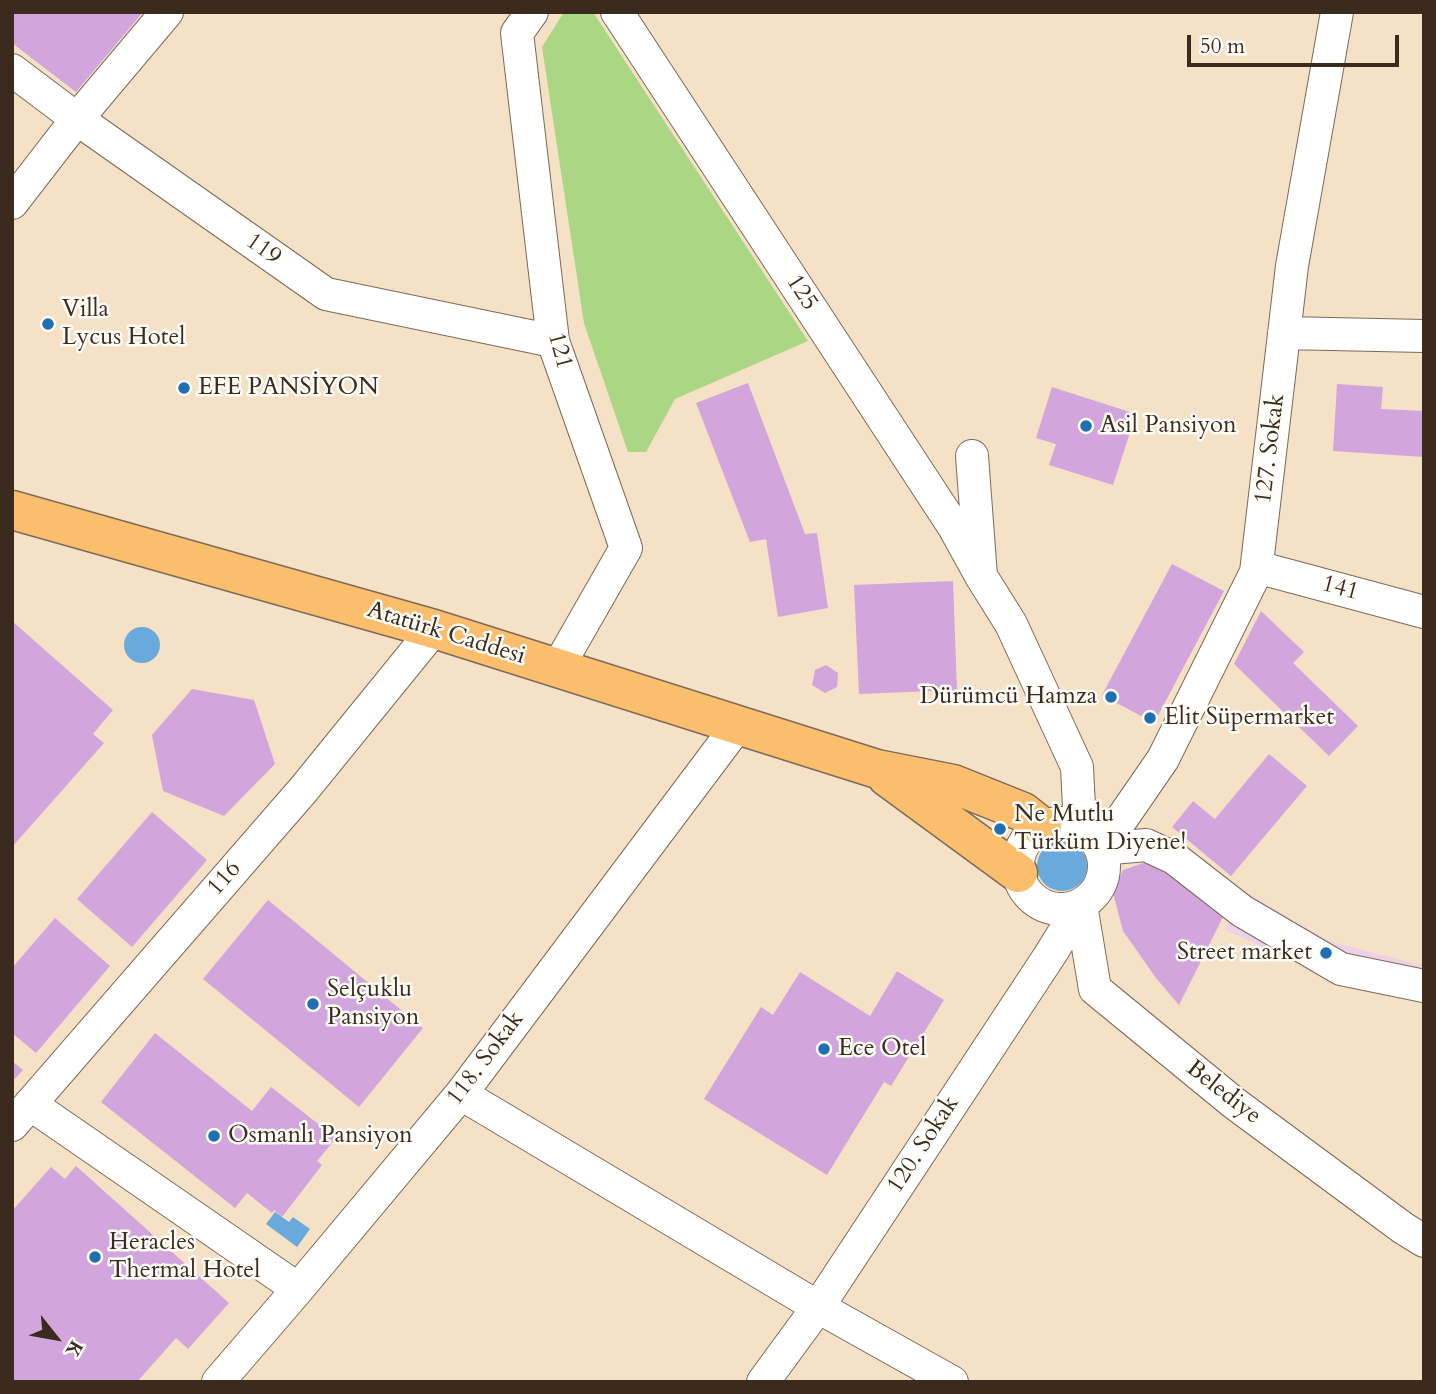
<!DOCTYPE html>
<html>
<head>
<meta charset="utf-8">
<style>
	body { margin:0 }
	#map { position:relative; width:1436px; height:1394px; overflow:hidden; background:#f5e1c6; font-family:Cardo,serif }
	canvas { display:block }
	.frame { position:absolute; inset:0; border:14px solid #3b2a1e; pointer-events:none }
	.north { position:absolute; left:21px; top:1303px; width:70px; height:70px; -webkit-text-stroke:5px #fdfcf7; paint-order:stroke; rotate:121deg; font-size:19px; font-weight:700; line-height:28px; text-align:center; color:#3b2a1e }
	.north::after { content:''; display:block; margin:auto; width:24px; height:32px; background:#3b2a1e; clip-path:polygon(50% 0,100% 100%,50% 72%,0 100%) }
	.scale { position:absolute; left:1187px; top:35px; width:212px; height:32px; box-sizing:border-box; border:4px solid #3b2a1e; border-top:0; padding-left:9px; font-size:21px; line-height:24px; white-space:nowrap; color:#3b2a1e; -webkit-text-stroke:5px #fdfcf7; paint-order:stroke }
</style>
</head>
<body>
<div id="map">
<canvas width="1436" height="1394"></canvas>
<div class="frame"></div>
<div class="north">K</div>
<div class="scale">50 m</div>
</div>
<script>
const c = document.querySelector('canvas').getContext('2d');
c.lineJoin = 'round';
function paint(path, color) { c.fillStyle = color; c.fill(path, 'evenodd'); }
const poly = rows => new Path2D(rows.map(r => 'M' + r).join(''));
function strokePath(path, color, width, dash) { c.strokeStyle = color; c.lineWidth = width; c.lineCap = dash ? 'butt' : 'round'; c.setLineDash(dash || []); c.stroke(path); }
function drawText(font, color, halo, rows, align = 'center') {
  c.font = font + ' Cardo,serif'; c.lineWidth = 5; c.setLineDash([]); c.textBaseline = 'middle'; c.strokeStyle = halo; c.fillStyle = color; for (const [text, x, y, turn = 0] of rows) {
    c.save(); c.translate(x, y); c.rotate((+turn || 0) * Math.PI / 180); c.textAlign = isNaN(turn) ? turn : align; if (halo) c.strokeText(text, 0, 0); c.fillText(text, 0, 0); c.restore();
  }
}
const built = poly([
	[1241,889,1328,941,1424,966,1424,1002,1332,978,1225,930]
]);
const green = poly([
	[564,12,593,12,808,341,675,399,646,452,628,452,584,323,542,47]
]);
const water = poly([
	'124 645a18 18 0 1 1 36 0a18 18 0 1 1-36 0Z',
	'1037 866a25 25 0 1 1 50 0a25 25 0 1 1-50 0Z',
	[275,1212,289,1222,293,1217,310,1229,297,1247,266,1224]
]);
const building = poly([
	[12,12,143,12,76,92,12,43],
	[748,383,805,534,817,533,828,608,778,617,766,539,750,542,696,403],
	[1337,384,1383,387,1381,409,1424,411,1424,457,1333,451],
	[1052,387,1136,414,1113,485,1049,465,1056,444,1036,438],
	[1172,564,1224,591,1154,723,1102,695],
	[953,581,957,690,859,694,854,585],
	[1261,611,1304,652,1293,663,1358,726,1329,756,1234,664],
	[12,621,113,710,93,734,104,743,12,847],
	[826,665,838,673,837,687,825,693,812,685,815,670],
	[192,689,254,700,275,764,224,816,163,791,152,735],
	[1269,754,1307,786,1231,876,1172,827,1193,801,1215,819],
	[152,812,207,860,132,947,77,899],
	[1146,862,1159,867,1225,913,1179,1005,1156,978,1123,931,1113,893,1123,870],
	[268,900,423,1028,359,1107,203,979],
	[55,918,110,966,36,1053,12,1033,12,968],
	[897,971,944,1000,891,1086,884,1082,827,1175,704,1099,761,1007,773,1015,800,972,870,1016],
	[155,1033,252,1111,271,1087,336,1138,317,1161,322,1165,282,1217,274,1210,272,1213,247,1193,235,1208,101,1102],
	[12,1061,23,1070,12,1082],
	[76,1166,229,1303,188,1349,176,1338,137,1382,12,1382,12,1211,51,1167,65,1179]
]);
const minor = poly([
	[532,12,517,33,553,341,626,548,558,667],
	[617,12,954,527,981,576],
	[12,70,77,119,326,294,553,341],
	[12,203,77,119,167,12],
	[1284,333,1424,336],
	[972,456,981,576,1011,624,1077,767,1080,827],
	[1256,572,1264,569,1424,612],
	'1018 866a43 43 0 1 1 86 0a43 43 0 1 1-86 0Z',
	[1101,849,1163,759,1256,572,1292,266,1337,12],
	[1101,849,1146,845,1174,858,1242,911,1341,969,1424,986],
	[1081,905,1095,989,1234,1103,1403,1228,1424,1241],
	[461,1094,818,1307,952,1382],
	[30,1104,298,1289],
	[12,1125,304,789,434,629],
	[218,1382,298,1289,461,1094,738,725],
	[763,1382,818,1307,1050,955,1081,905]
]);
const major = poly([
	[12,510,434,629,877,769,953,784,1023,812,1042,827],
	[887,777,1018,873]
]);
const markers = [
	[48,324,7,"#1f6fb2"],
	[184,388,7,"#1f6fb2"],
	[1086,426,7,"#1f6fb2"],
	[1111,697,7,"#1f6fb2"],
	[1150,718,7,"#1f6fb2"],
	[1000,829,7,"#1f6fb2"],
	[1326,953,7,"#1f6fb2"],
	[313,1004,7,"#1f6fb2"],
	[824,1049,7,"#1f6fb2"],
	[214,1136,7,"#1f6fb2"],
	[95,1257,7,"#1f6fb2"]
];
const streetNames = [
	["119",263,250,35],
	["125",801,293,57],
	["121",559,351,75],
	["127. Sokak",1271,449,-83],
	["141",1340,589,15],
	["Atatürk Caddesi",446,634,17],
	["116",225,879,-49],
	["118. Sokak",486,1059,-53],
	["Belediye",1223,1093,38],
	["120. Sokak",924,1145,-57]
];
const poiNames = [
	["Villa",62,310],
	["Lycus Hotel",62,338],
	["EFE PANSİYON",198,388],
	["Asil Pansiyon",1100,426],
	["Dürümcü Hamza",1097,697,"right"],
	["Elit Süpermarket",1164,718],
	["Ne Mutlu",1014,815],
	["Türküm Diyene!",1014,843],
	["Street market",1312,953,"right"],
	["Selçuklu",327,990],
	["Pansiyon",327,1018],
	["Ece Otel",838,1049],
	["Osmanlı Pansiyon",228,1136],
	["Heracles",109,1243],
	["Thermal Hotel",109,1271]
];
paint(built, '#eed0e8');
paint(green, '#abd683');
paint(water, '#6aa9dc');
paint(building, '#d2a5dd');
strokePath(minor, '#7c6a59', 34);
strokePath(major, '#7c6a59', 41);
strokePath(minor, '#fff', 32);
strokePath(major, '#fabe6d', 38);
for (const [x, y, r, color] of markers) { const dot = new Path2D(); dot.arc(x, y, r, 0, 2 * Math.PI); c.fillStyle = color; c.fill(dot); strokePath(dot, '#fdfcf7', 2.5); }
drawText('24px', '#3b2a1e', '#fdfcf7', streetNames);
drawText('24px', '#3b2a1e', '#fdfcf7', poiNames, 'left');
</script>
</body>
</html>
